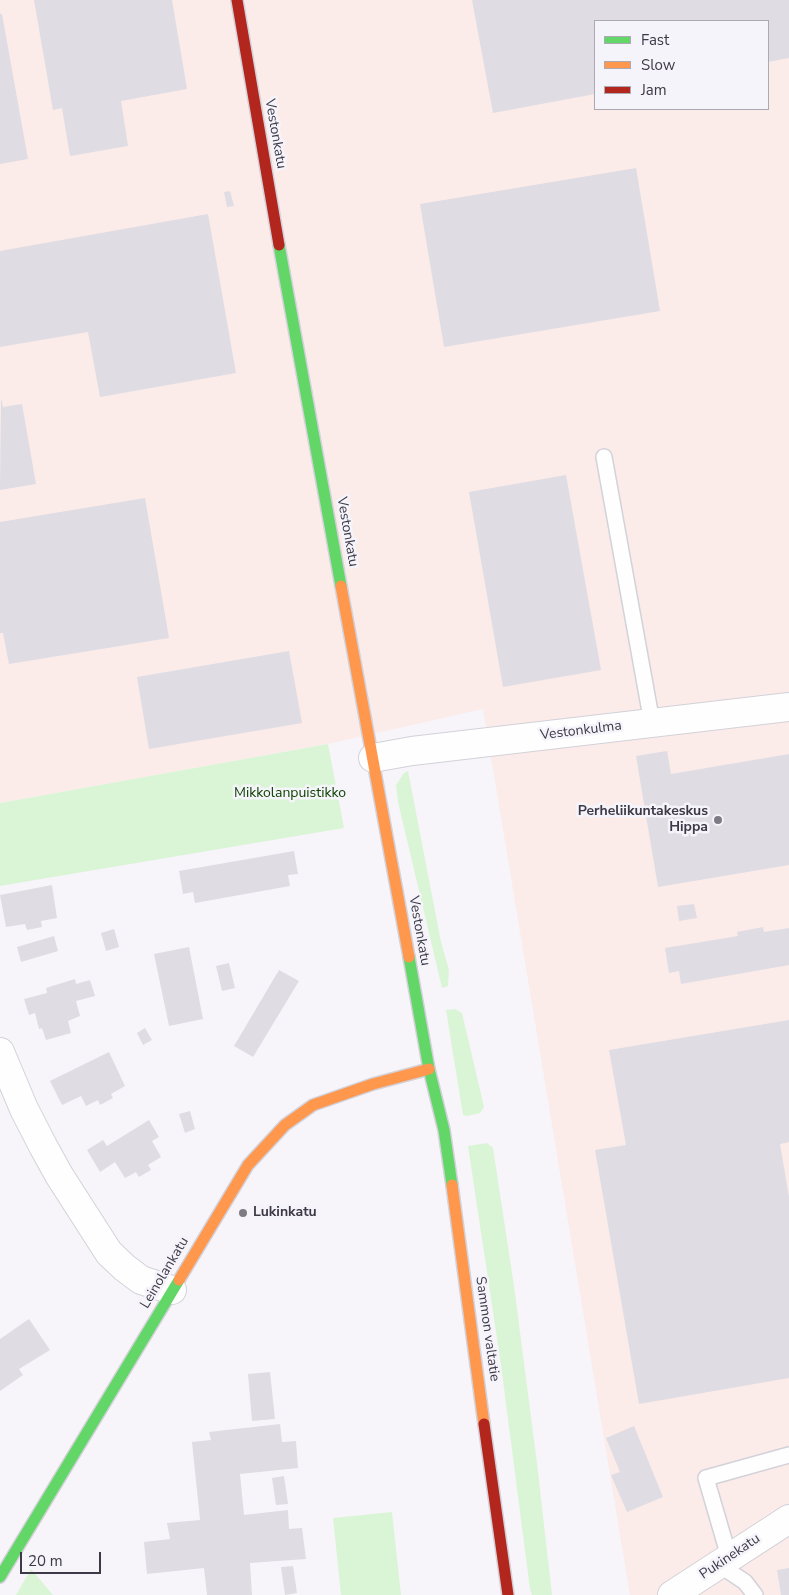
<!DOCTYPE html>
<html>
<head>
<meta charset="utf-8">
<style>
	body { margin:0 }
	#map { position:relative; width:789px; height:1595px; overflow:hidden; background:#f7f5fa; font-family:"Nunito Sans",sans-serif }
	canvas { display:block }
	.legend { position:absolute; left:594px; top:20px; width:175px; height:90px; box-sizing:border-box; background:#f6f4fb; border:1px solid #aca9b3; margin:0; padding:6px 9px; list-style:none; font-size:15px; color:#3d3946 }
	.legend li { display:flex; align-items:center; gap:10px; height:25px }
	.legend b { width:25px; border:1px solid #aca9b3 }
	.scale { position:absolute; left:20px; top:1552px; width:81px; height:22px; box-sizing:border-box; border:2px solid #3d3946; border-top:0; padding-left:6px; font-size:15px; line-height:18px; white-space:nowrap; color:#3d3946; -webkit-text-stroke:4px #f6f4fb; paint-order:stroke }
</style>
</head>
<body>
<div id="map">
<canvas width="789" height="1595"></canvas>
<ul class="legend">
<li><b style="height:6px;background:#63d668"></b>Fast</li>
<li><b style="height:6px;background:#ff974d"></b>Slow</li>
<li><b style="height:6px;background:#b3261e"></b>Jam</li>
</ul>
<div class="scale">20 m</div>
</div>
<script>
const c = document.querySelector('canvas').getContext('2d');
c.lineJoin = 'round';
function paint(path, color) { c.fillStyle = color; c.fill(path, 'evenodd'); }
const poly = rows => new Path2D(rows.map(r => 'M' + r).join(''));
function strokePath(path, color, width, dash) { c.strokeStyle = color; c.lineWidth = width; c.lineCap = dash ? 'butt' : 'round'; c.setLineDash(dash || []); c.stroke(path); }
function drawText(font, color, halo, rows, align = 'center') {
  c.font = font + ' "Nunito Sans",sans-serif'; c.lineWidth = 5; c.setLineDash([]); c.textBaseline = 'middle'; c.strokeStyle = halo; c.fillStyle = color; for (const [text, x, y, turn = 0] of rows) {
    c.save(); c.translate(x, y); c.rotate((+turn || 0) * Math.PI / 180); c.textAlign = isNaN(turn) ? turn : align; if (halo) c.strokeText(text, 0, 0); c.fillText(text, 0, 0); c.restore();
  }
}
const industrial = poly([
	[0,0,789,0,789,1595,630,1595,483,709,328,744,0,803],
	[595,21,768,21,768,109,595,109]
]);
const green = poly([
	[328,744,344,828,0,886,0,803],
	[408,771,441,942,449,970,448,986,442,988,398,802,396,785,404,773],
	[455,1009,462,1013,484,1107,480,1113,467,1116,463,1115,446,1010],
	[487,1143,493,1148,514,1286,537,1463,552,1595,532,1595,530,1589,501,1365,468,1146],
	[392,1512,401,1595,341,1595,333,1518],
	[31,1569,53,1595,16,1595]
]);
const building = poly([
	[34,0,172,0,187,89,121,101,128,146,70,156,62,108,53,110],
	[472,0,789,0,789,58,768,62,768,21,595,21,595,94,493,113],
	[0,14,2,14,28,159,0,164],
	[636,168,660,311,444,347,420,204],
	[230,191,234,206,227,207,224,192],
	[208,214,236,373,100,397,88,332,0,347,0,251],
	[1,398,3,407,22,404,36,484,0,490],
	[566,475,601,670,503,687,469,492],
	[145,498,169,638,9,664,3,633,0,633,0,522],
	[289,651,302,723,149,749,137,677],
	[667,751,671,774,789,754,789,865,658,887,636,756],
	[294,851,298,874,288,875,290,886,195,903,193,892,183,894,179,871],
	[52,885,57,918,41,921,42,927,27,930,25,924,6,927,0,895],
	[694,904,697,918,679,921,677,906],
	[763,927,764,932,789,928,789,965,681,984,679,971,669,973,665,948,738,936,737,932],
	[114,929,119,947,106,951,101,933],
	[54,936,58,951,21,962,17,947],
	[189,947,203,1019,169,1026,154,954],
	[229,963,235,988,222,991,216,966],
	[279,970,299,981,253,1057,234,1046],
	[75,979,76,984,90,980,95,996,76,1001,80,1016,68,1021,71,1033,46,1040,42,1028,39,1029,35,1013,29,1015,24,999,47,993,46,988],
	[789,1020,789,1142,780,1144,789,1197,789,1378,639,1404,595,1150,626,1145,609,1050],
	[145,1028,152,1040,143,1045,137,1033],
	[109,1052,125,1086,111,1094,113,1098,100,1105,98,1100,86,1106,81,1096,62,1105,50,1081],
	[190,1111,195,1129,185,1133,179,1114],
	[149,1120,159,1137,152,1141,161,1157,148,1165,151,1170,139,1177,136,1172,125,1178,115,1162,100,1172,87,1150,103,1140,107,1146],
	[29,1319,50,1350,19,1369,23,1375,0,1391,0,1339],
	[270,1372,275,1419,252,1421,248,1374],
	[280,1424,282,1442,296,1441,298,1468,240,1474,244,1515,288,1510,289,1529,302,1528,306,1559,250,1563,252,1595,207,1595,204,1568,147,1574,144,1542,170,1539,167,1523,200,1520,192,1442,211,1440,209,1432],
	[634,1426,663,1497,627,1512,611,1475,620,1472,606,1438],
	[284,1476,288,1504,276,1505,272,1478],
	[293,1566,297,1593,285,1595,281,1567],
	[789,1568,789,1595,781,1595,777,1570]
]);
const lane = poly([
	[604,457,652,723],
	[729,1557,706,1478,789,1455],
	[718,1564,745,1582,755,1595]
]);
const street = poly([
	[373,758,412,751,789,707],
	[0,1052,24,1109,43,1146,59,1175,109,1253,125,1268,141,1280,172,1290],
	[672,1595,789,1519]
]);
const fast = poly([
	[279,245,341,586],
	[409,957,429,1069,444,1130,452,1185],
	[0,1577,179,1280]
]);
const slow = poly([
	[341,586,409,957],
	[452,1185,484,1424],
	[179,1280,248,1165,285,1125,313,1105,373,1084,429,1069]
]);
const jam = poly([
	[237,0,279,245],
	[484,1424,508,1595]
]);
const markers = [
	[718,820,5,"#7e7b85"],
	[243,1213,5,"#7e7b85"]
];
const streetNames = [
	["Vestonkatu",275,134,80],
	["Vestonkatu",347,532,80],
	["Vestonkulma",581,731,-7],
	["Vestonkatu",419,931,80],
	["Leinolankatu",165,1273,-59],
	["Sammon valtatie",487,1329,82],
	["Pukinekatu",730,1557,-34]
];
const parkNames = [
	["Mikkolanpuistikko",290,794]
];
const poiNames = [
	["Perheliikuntakeskus",708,812],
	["Hippa",708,828],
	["Lukinkatu",253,1213,"left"]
];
paint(industrial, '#fbecea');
paint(green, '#daf5d6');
paint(building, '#dfdce4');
strokePath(lane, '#d3d1d9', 18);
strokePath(street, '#d3d1d9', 30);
strokePath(fast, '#d3d1d9', 14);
strokePath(slow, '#d3d1d9', 14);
strokePath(jam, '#d3d1d9', 14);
strokePath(lane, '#fefefe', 15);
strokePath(street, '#fefefe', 28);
strokePath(fast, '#63d668', 11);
strokePath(slow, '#ff974d', 11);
strokePath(jam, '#b3261e', 11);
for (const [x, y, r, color] of markers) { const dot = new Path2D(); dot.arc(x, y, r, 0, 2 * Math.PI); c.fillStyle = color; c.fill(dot); strokePath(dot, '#f6f4fb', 2); }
drawText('14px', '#3d3946', '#f6f4fb', streetNames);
drawText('14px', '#0e4200', '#f6f4fb', parkNames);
drawText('bold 14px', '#3d3946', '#f6f4fb', poiNames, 'right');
</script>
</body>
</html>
